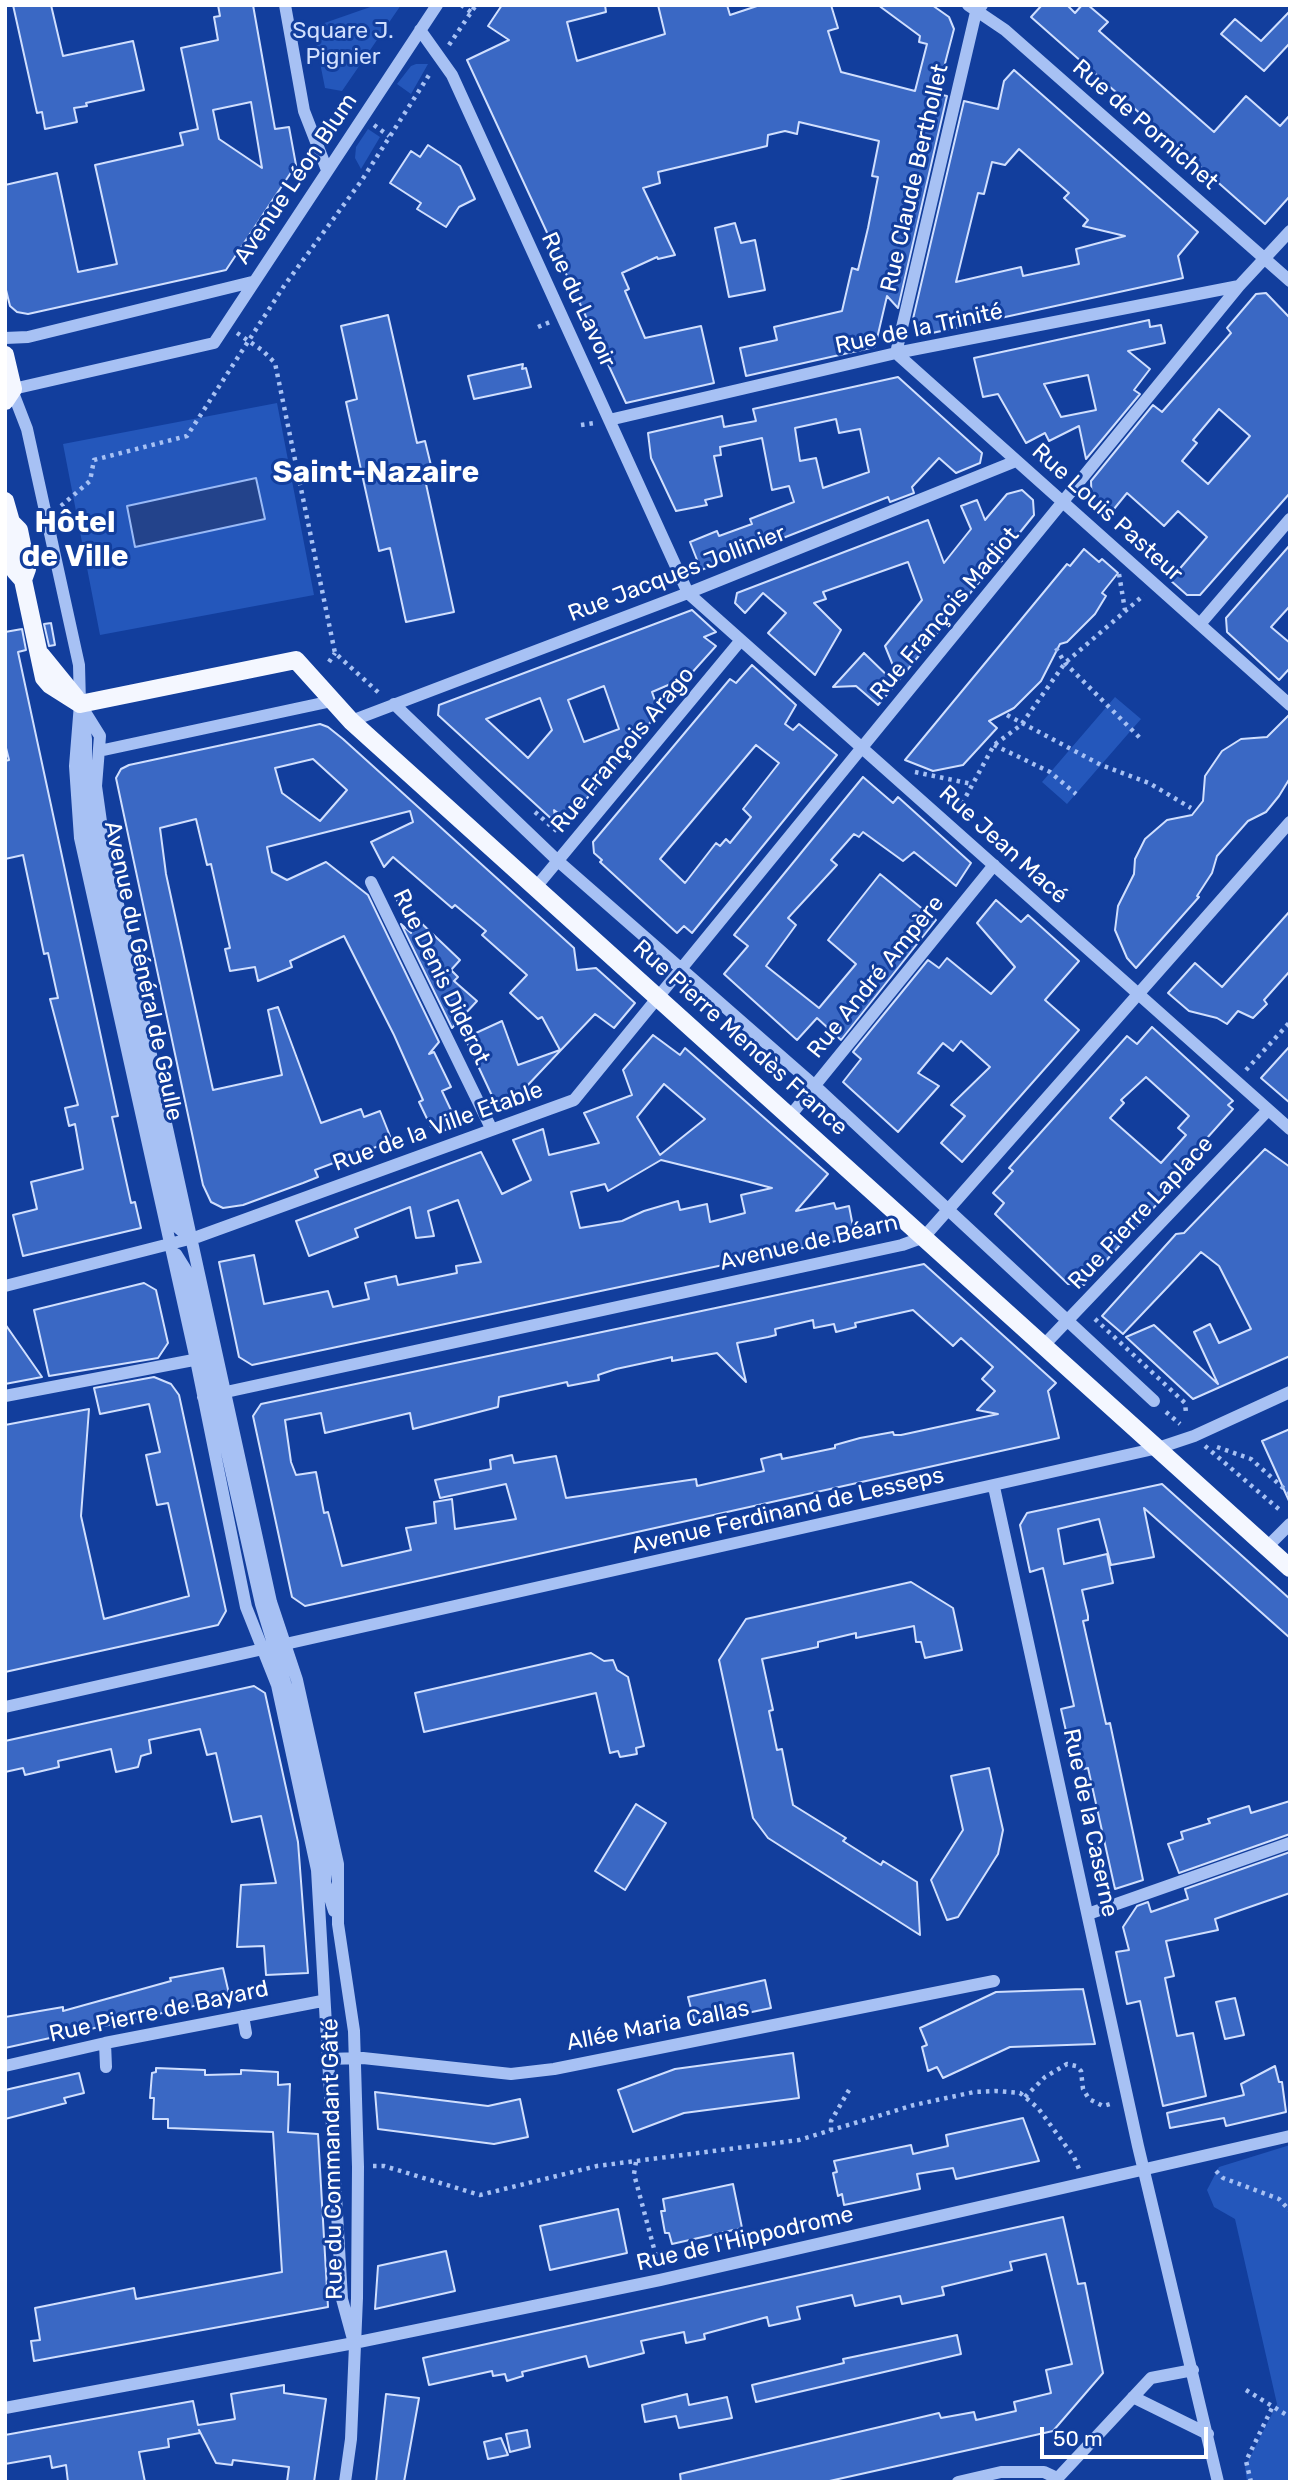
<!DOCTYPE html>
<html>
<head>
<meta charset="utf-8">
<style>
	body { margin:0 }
	#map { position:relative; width:1295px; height:2487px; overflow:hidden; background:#123e9d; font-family:Rubik,sans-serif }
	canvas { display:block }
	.frame { position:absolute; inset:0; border:7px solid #fff; pointer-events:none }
	.scale { position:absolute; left:1040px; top:2427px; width:168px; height:32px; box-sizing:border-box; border:4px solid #fff; border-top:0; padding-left:9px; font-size:21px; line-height:24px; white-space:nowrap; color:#fff; -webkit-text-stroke:5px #123e9d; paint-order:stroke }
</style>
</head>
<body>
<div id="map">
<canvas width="1295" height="2487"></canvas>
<div class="frame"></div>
<div class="scale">50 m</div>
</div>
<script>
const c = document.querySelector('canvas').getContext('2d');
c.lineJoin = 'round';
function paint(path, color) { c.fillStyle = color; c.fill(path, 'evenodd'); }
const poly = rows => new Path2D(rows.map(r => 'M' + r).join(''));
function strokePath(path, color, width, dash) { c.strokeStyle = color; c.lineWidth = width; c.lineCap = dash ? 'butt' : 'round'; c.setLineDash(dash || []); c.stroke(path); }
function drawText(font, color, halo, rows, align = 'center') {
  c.font = font + ' Rubik,sans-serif'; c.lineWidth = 6; c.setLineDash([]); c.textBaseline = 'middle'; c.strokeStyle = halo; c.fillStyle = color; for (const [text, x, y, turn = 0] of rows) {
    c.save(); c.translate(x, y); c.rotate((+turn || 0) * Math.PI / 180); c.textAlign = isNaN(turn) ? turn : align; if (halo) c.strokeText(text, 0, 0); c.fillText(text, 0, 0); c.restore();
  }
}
const green = poly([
	[376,5,401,5,342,91,325,88,313,27],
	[416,64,428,64,411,94,397,84,411,66],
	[368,129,380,137,361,169,355,158,356,147],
	[277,403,314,595,100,635,63,444],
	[1115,697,1141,719,1067,804,1042,782],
	[1290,2145,1290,2482,1247,2482,1245,2467,1277,2404,1235,2219,1214,2207,1207,2190,1219,2167]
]);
const water = poly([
	[256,478,265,519,135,547,127,506,256,478]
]);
const building = poly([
	[13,5,51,5,63,56,133,41,144,90,86,103,87,106,74,108,77,122,45,129,42,112,37,113,13,5],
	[218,5,253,5,275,129,289,127,296,165,226,270,28,314,17,312,10,306,5,286,5,185,57,173,78,272,117,264,95,165,183,145,180,133,198,129,181,48,218,40,214,17,220,16,218,5],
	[251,102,262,168,219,139,213,110,251,102],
	[502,5,605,5,606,12,567,22,577,61,665,34,658,5,727,5,730,15,760,5,831,5,838,28,828,31,841,72,915,91,927,44,919,42,920,36,878,5,932,5,949,17,954,29,937,94,947,96,898,308,887,296,875,347,746,376,740,348,777,340,774,327,842,311,852,268,858,270,868,228,878,177,872,176,879,141,799,122,797,134,785,131,768,135,767,146,658,172,660,183,643,188,675,255,658,259,657,257,622,273,629,289,625,291,645,338,701,326,714,383,626,403,467,60,509,40,488,26,502,5],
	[1042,5,1067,5,1075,13,1082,5,1088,5,1108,22,1099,31,1214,132,1246,96,1280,126,1290,115,1290,196,1265,224,1031,17,1042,5],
	[1290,11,1290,43,1264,71,1221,34,1235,19,1261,41,1290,11],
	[1014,70,1198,232,1178,256,1183,278,923,335,912,323,964,101,998,109,1004,81,1014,70],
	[1019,149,1069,193,1064,198,1088,220,1083,226,1125,236,1076,249,1079,264,1023,276,1021,267,956,282,978,193,984,194,992,162,1005,165,1019,149],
	[428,145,460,166,475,199,459,207,446,227,417,209,421,203,390,183,411,151,420,157,428,145],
	[735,223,741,243,755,240,765,290,729,297,715,228,735,223],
	[1266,293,1290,318,1290,493,1200,595,1187,595,1170,580,1207,537,1178,511,1164,526,1127,493,1105,520,1092,509,1091,481,1153,405,1162,412,1231,333,1227,328,1256,294,1266,293],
	[1219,409,1250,436,1208,484,1182,461,1197,443,1193,440,1219,409],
	[388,315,417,443,425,441,435,482,426,484,454,612,406,622,390,548,379,551,346,402,357,399,341,326,388,315],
	[1149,320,1150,327,1161,325,1165,343,1128,351,1150,369,1134,390,1140,394,1086,459,1079,426,1049,441,1045,433,1026,443,998,394,983,397,974,358,1149,320],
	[1088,375,1096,410,1061,417,1044,384,1088,375],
	[523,364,522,369,526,368,531,387,474,399,468,376,523,364],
	[898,377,982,453,980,463,956,473,939,458,912,487,914,493,890,502,888,497,701,570,690,542,717,531,719,536,752,524,750,519,794,502,789,486,772,490,762,438,720,447,721,455,714,456,722,496,705,500,707,505,676,511,651,458,648,433,722,416,724,427,756,421,753,409,898,377],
	[836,419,839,433,860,429,869,472,823,488,816,458,800,461,795,428,836,419],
	[1022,490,1033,500,1034,515,1000,557,1002,561,994,564,899,680,885,646,922,600,908,562,823,592,826,599,814,603,841,630,815,675,768,633,786,613,763,593,745,613,735,603,737,593,928,520,944,563,971,529,961,506,977,500,985,520,1007,494,1022,490],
	[1290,545,1290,606,1271,627,1290,643,1290,668,1279,680,1227,632,1226,618,1290,545],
	[1084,549,1099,562,1102,559,1118,573,1102,593,1106,596,1095,614,1067,642,1060,644,1041,681,1014,708,989,721,997,728,963,765,933,771,905,760,1067,564,1070,566,1084,549],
	[692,610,716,632,704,637,716,646,689,676,652,692,659,712,568,821,554,810,556,823,438,715,439,705,692,610],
	[604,686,619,729,584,742,568,700,604,686],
	[540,698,552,730,528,758,486,719,540,698],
	[51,623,55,645,49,646,44,624,51,623],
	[22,629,26,650,18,652,118,1116,112,1117,131,1203,135,1202,141,1228,23,1256,13,1215,37,1209,31,1182,83,1169,75,1124,69,1126,65,1108,78,1105,50,999,58,998,48,953,44,954,23,855,5,859,5,761,9,760,5,744,5,632,22,629],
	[864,653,896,684,878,705,856,686,833,687,864,653],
	[752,665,796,705,785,724,793,730,799,724,837,755,692,933,684,926,677,933,600,862,602,860,594,853,593,842,730,679,736,683,752,665],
	[756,745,779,763,743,809,751,817,730,843,726,839,720,846,716,843,685,883,660,859,756,745],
	[1290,714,1290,778,1279,796,1266,812,1248,821,1217,856,1212,873,1197,896,1199,897,1136,968,1127,958,1115,930,1118,906,1134,874,1135,859,1145,839,1167,820,1192,815,1203,801,1205,776,1222,751,1241,739,1267,737,1290,714],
	[320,724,328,727,343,739,574,948,577,970,596,968,635,1003,614,1028,595,1014,508,1106,494,1100,465,1038,502,1021,518,1065,560,1050,542,1017,538,1019,510,993,527,975,482,935,486,931,455,905,452,908,393,857,384,867,371,842,413,822,410,811,267,847,272,872,287,880,326,862,368,895,439,1042,429,1054,434,1052,451,1087,442,1091,458,1125,440,1132,437,1124,431,1127,419,1102,423,1100,394,1035,344,936,290,961,292,967,258,981,255,967,230,971,225,949,230,948,222,913,211,864,207,865,196,819,160,828,166,874,213,1090,282,1075,268,1010,278,1007,321,1123,361,1109,364,1117,380,1111,392,1141,315,1170,318,1177,303,1183,243,1205,223,1208,211,1202,203,1185,116,778,121,769,129,765,320,724],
	[313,759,347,790,320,821,282,793,275,768,313,759],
	[863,777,893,803,898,797,971,863,956,886,914,852,903,861,863,832,859,837,854,834,831,860,837,865,788,918,796,925,766,966,819,1008,856,964,828,940,880,874,936,920,841,1040,817,1018,797,1040,724,974,748,946,734,935,863,777],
	[397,900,460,960,451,970,458,977,454,981,477,1001,452,1028,401,924,411,933,397,900],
	[996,900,1021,922,1028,915,1079,961,1045,1000,1079,1030,962,1162,941,1143,965,1116,951,1105,990,1067,961,1041,953,1051,943,1043,918,1073,939,1086,898,1132,843,1082,861,1059,853,1052,928,960,939,968,947,958,991,994,1015,967,977,923,996,900],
	[1290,911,1290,971,1264,1000,1267,1004,1253,1018,1238,1011,1227,1024,1217,1018,1189,1011,1168,993,1195,963,1222,987,1290,911],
	[1152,1027,1233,1101,1228,1105,1233,1109,1199,1147,1204,1152,1084,1285,1068,1284,995,1214,1004,1203,993,1193,1013,1171,1009,1168,1127,1036,1137,1044,1152,1027],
	[1146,1077,1189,1116,1178,1128,1186,1135,1161,1163,1110,1118,1124,1103,1121,1100,1146,1077],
	[653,1035,680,1055,685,1048,828,1174,796,1211,834,1203,836,1209,849,1206,855,1237,252,1365,239,1357,219,1262,254,1255,264,1304,328,1291,333,1307,369,1299,365,1283,396,1276,398,1285,457,1273,456,1266,481,1262,458,1200,428,1211,434,1236,416,1238,410,1207,355,1229,358,1237,309,1256,296,1221,481,1152,502,1194,531,1180,513,1140,543,1129,549,1155,599,1143,584,1113,632,1095,623,1070,653,1035],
	[664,1084,705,1119,660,1155,637,1117,664,1084],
	[661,1160,738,1179,772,1188,741,1195,745,1213,710,1222,707,1204,680,1210,678,1201,644,1211,622,1221,580,1228,571,1192,605,1184,608,1191,661,1160],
	[1290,1046,1290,1103,1261,1078,1290,1046],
	[1265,1149,1290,1167,1290,1356,1193,1399,1126,1337,1154,1325,1218,1384,1194,1332,1210,1324,1219,1343,1251,1329,1219,1266,1201,1252,1123,1334,1102,1316,1176,1234,1184,1233,1265,1149],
	[924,1264,1056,1383,1048,1391,1059,1438,305,1606,292,1597,253,1416,261,1404,924,1264],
	[913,1310,953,1346,961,1338,993,1367,982,1379,995,1391,977,1410,998,1414,901,1435,894,1435,893,1432,860,1438,835,1445,835,1448,782,1459,781,1454,761,1459,764,1471,697,1486,696,1479,566,1498,556,1456,514,1463,512,1455,490,1460,491,1469,435,1480,440,1498,506,1484,516,1519,455,1529,452,1499,434,1502,436,1523,406,1528,411,1550,342,1566,328,1512,324,1513,316,1472,296,1475,291,1462,285,1420,321,1413,325,1433,410,1413,413,1429,498,1407,499,1397,567,1382,568,1386,599,1380,598,1375,616,1369,672,1357,672,1361,717,1353,746,1382,737,1343,768,1337,776,1335,775,1329,813,1320,814,1328,834,1324,836,1332,856,1327,855,1323,913,1310],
	[144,1283,156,1290,168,1343,158,1358,49,1376,34,1310,144,1283],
	[5,1324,42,1377,5,1384,5,1324],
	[154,1377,171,1384,179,1395,226,1611,218,1625,5,1672,5,1425,89,1409,81,1516,104,1619,189,1596,168,1503,157,1505,146,1455,160,1452,149,1404,100,1414,94,1388,154,1377],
	[1290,1429,1290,1503,1262,1441,1290,1429],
	[1162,1484,1290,1599,1290,1638,1144,1508,1154,1557,1111,1565,1099,1519,1058,1529,1064,1564,1107,1554,1113,1583,1082,1590,1088,1616,1088,1620,1083,1621,1106,1724,1110,1723,1143,1880,1115,1889,1088,1768,1075,1771,1061,1709,1074,1706,1043,1568,1030,1572,1020,1525,1027,1513,1162,1484],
	[911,1582,953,1608,962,1650,925,1658,921,1642,916,1642,914,1626,856,1638,856,1633,818,1642,818,1647,762,1659,773,1710,769,1711,777,1750,782,1749,793,1805,846,1838,843,1841,881,1865,883,1861,917,1882,920,1935,768,1838,753,1818,719,1660,746,1619,911,1582],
	[591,1653,604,1661,613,1660,617,1670,628,1677,644,1746,636,1748,637,1754,620,1757,618,1751,610,1753,596,1693,424,1732,415,1693,591,1653],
	[254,1686,265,1693,298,1842,308,1973,266,1975,264,1946,237,1947,241,1885,276,1883,261,1816,232,1822,216,1753,207,1755,200,1729,149,1740,151,1753,141,1756,138,1767,116,1772,111,1749,58,1761,59,1767,25,1775,23,1768,5,1772,5,1741,254,1686],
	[989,1768,1003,1830,998,1854,958,1917,947,1920,931,1880,963,1830,951,1776,989,1768],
	[1290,1801,1290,1834,1179,1873,1168,1844,1183,1839,1181,1832,1210,1823,1208,1819,1249,1806,1251,1813,1290,1801],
	[636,1804,666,1823,625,1890,595,1871,636,1804],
	[1290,1852,1290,1893,1215,1919,1218,1930,1166,1941,1174,1976,1165,1978,1177,2036,1193,2033,1206,2096,1163,2106,1140,2001,1127,2004,1116,1952,1129,1950,1123,1927,1137,1906,1148,1902,1151,1912,1188,1899,1185,1889,1290,1852],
	[223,1968,230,1998,5,2048,5,2017,63,2007,63,2011,171,1981,170,1978,223,1968],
	[765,1980,771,2008,695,2024,688,1997,765,1980],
	[1083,1989,1095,2044,1010,2047,943,2078,937,2067,928,2071,922,2047,927,2045,920,2028,996,1992,1083,1989],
	[1235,1998,1244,2035,1225,2039,1216,2002,1235,1998],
	[793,2053,799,2098,684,2113,633,2132,618,2090,675,2069,793,2053],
	[1275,2066,1279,2082,1282,2082,1286,2112,1226,2126,1224,2118,1170,2128,1167,2113,1244,2095,1241,2084,1275,2066],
	[156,2068,205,2070,205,2075,241,2074,241,2070,278,2072,278,2085,290,2084,288,2132,318,2134,328,2307,34,2361,31,2341,40,2340,35,2308,134,2288,136,2299,282,2272,273,2132,168,2128,168,2119,153,2119,154,2098,150,2098,152,2073,156,2072,156,2068],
	[79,2073,84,2093,64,2098,66,2103,5,2119,5,2090,79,2073],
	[375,2092,488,2106,520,2099,528,2137,494,2144,378,2129,375,2092],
	[1023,2118,1039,2161,956,2179,953,2168,917,2174,920,2189,844,2205,842,2194,838,2196,833,2173,837,2172,834,2161,911,2145,913,2154,948,2146,946,2135,1023,2118],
	[733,2184,742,2228,672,2244,669,2233,665,2233,661,2211,665,2211,663,2199,733,2184],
	[618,2209,627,2253,550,2270,540,2226,618,2209],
	[1063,2217,1078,2284,1085,2283,1103,2373,1053,2431,982,2447,825,2482,681,2482,680,2474,939,2413,941,2418,974,2412,976,2420,1016,2411,1014,2402,1051,2393,1046,2370,1072,2364,1046,2254,1010,2262,1012,2270,942,2287,944,2295,902,2304,900,2296,855,2306,852,2295,797,2307,800,2319,769,2326,767,2317,704,2334,705,2339,686,2343,684,2332,641,2341,644,2353,589,2367,586,2356,522,2372,523,2376,507,2381,505,2374,493,2376,492,2371,429,2385,423,2358,1063,2217],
	[446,2251,455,2291,375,2309,378,2266,446,2251],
	[957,2335,961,2354,756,2402,752,2385,844,2363,843,2359,957,2335],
	[284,2385,284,2393,326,2399,314,2482,287,2482,289,2467,233,2460,232,2465,216,2463,199,2430,200,2433,168,2439,169,2447,139,2452,145,2482,68,2482,66,2465,52,2468,50,2456,5,2464,5,2435,193,2401,198,2425,235,2419,231,2394,284,2385],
	[386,2394,419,2398,404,2482,376,2482,386,2394],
	[687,2394,689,2405,727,2397,732,2418,679,2428,676,2416,645,2422,642,2405,687,2394],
	[527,2430,530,2447,510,2452,506,2434,527,2430],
	[501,2438,508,2455,488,2459,484,2442,501,2438]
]);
const path = poly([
	[461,5,471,12],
	[449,45,476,5],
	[374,125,389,136],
	[538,327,550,322],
	[237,333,262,350,275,363,335,653,379,693],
	[581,425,594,423],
	[61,506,90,481,94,460,187,436,284,286,362,180,431,72],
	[1119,574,1125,610],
	[1056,648,1065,663,1142,740],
	[329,662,335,653],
	[1007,715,1101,765,1149,783,1191,808],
	[994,745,1050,772,1076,794],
	[915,772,972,784],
	[958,811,994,745,1021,725,1065,663,1144,595],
	[535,812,560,834],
	[1246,1070,1290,1022],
	[1095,1319,1185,1403,1186,1413],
	[1166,1412,1180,1424],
	[1205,1446,1281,1511],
	[1217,1447,1251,1459,1290,1494],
	[1025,2097,1045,2077,1067,2064,1076,2066,1081,2071,1083,2089,1089,2099,1103,2106,1110,2104],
	[831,2131,831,2121,849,2090],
	[636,2162,634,2174,656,2256],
	[373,2166,384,2166,480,2195,597,2166,799,2140,914,2105,974,2092,996,2091,1020,2093,1038,2108,1074,2157,1079,2169],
	[1216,2171,1223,2178,1279,2199,1290,2211],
	[1246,2390,1290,2417],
	[1251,2482,1246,2461,1273,2406]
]);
const minor = poly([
	[285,5,304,111,327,170],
	[968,5,1005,30,1290,281],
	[982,5,976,12,896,353,1290,705],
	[420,30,452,75,688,593,1290,1129],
	[5,338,28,337,252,282],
	[10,385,27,429,79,665,80,704,75,766,80,838,196,1360,246,1607,277,1685,317,1870,342,2299,354,2343],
	[13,389,214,343,437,5],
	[609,420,896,353,1239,286],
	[1200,624,1290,519],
	[80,704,100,736,96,786,103,836,271,1602,297,1680,338,1864,338,1924,354,2031,358,2167,357,2298,351,2439,345,2482],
	[394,704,558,861,815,1086,1154,1401],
	[83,718,86,739,86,801,91,835,177,1227,192,1239],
	[351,721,688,593,1016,461],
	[99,751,332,701],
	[371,882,491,1128],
	[536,887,741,640],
	[790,1116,994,865],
	[176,1254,186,1270,261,1604,294,1712,327,1867,325,1882,334,1911],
	[5,1286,197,1237,574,1100,1239,286,1290,231],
	[1044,1345,1268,1110],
	[5,1396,204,1358],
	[203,1397,902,1245,924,1237,1290,822],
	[994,1487,1138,2146,1218,2482],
	[1267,1547,1290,1524],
	[5,1707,1158,1448,1194,1436,1290,1392],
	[1088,1914,1290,1843],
	[243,2016,246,2033],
	[105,2043,106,2067],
	[327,2059,363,2058,511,2074,554,2069,994,1981],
	[5,2066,105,2043,322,2001],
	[1133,2397,1208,2434],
	[5,2408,354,2343,660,2280,1290,2136],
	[958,2482,1001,2472,1044,2472,1057,2478],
	[1054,2482,1151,2378,1193,2370]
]);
const major = poly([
	[5,355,13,389,5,401],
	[5,501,11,522,19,530,27,569,23,580],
	[11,522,6,533,15,571,23,580,44,678,50,685,80,704],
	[41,655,76,698],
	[80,704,296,660,351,721,1290,1568]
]);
const parkNames = [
	["Square J.",343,31],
	["Pignier",343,57]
];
const streetNames = [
	["Rue de Pornichet",1145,125,41],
	["Rue Claude Berthollet",915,178,-77],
	["Avenue Léon Blum",296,179,-56],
	["Rue du Lavoir",578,300,65],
	["Rue de la Trinité",919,329,-12],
	["Rue Louis Pasteur",1107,513,42],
	["Rue Jacques Jollinier",677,574,-21],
	["Rue François Madiot",945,614,-50],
	["Rue François Arago",623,750,-50],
	["Rue Jean Macé",1003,845,42],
	["Avenue du Général de Gaulle",143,971,78],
	["Rue Denis Diderot",441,977,64],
	["Rue André Ampère",876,977,-51],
	["Rue Pierre Mendès France",740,1038,42],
	["Rue de la Ville Etable",438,1127,-20],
	["Rue Pierre Laplace",1141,1213,-47],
	["Avenue de Béarn",809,1243,-13],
	["Avenue Ferdinand de Lesseps",788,1511,-13],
	["Rue de la Caserne",1090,1823,78],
	["Rue Pierre de Bayard",159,2012,-12],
	["Allée Maria Callas",658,2026,-11],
	["Rue du Commandant Gâté",333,2159,-91],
	["Rue de l'Hippodrome",745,2239,-13]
];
const districtNames = [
	["Saint-Nazaire",376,473],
	["Hôtel",75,523],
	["de Ville",75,557]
];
paint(green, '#2457bb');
paint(water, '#23438b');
strokePath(water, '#99baf7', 2);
paint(building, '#3a68c4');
strokePath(building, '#d0dffe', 2);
strokePath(path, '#a7c1f4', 4.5, [3.5, 5]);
strokePath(minor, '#a7c1f4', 12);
strokePath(major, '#f4f7ff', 18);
drawText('23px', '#d0dffe', '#123e9d', parkNames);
drawText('23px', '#fff', '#123e9d', streetNames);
drawText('bold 30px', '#fff', '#123e9d', districtNames);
</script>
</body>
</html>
